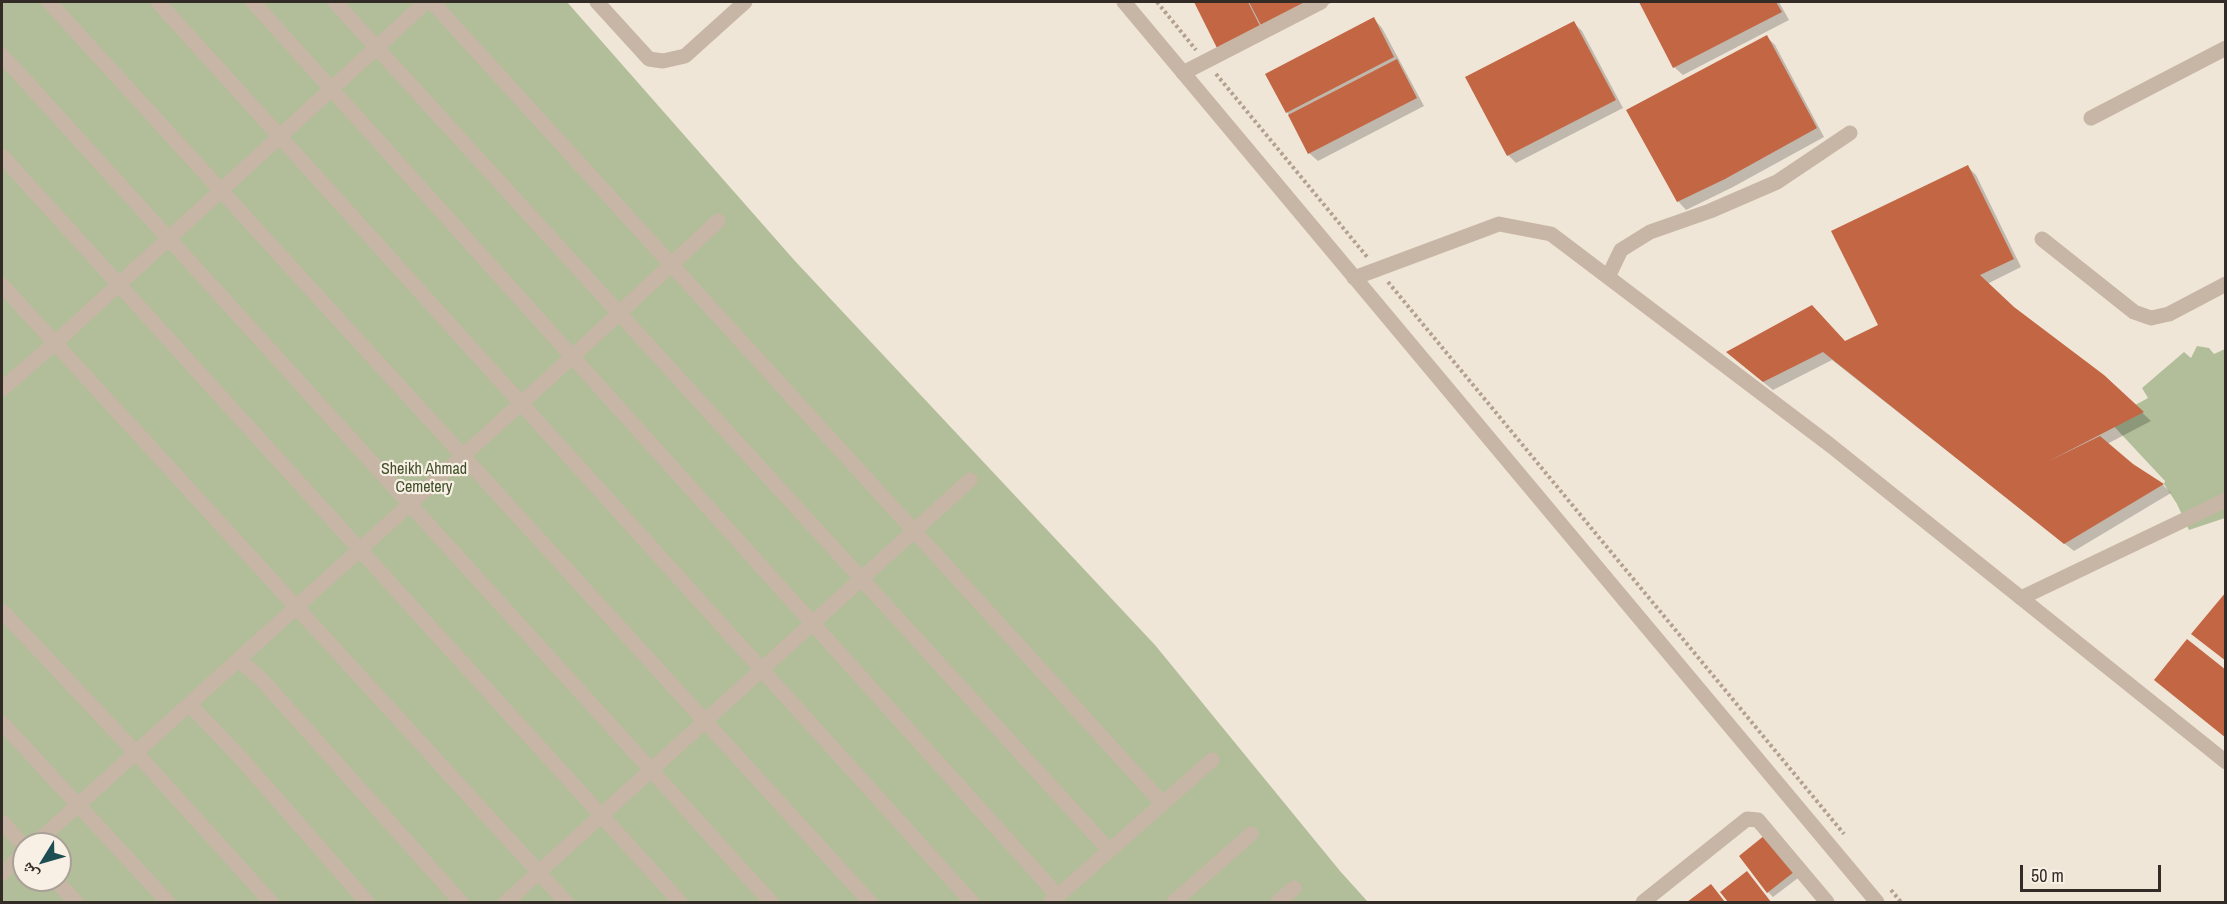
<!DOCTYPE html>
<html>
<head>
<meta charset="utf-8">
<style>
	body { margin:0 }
	#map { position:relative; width:2227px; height:904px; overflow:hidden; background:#f0e6d8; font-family:"Archivo Narrow","Noto Naskh Arabic",sans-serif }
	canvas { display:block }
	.frame { position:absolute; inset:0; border:3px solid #332b26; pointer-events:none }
	.north { position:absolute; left:12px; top:832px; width:60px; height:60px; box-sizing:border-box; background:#f8f0e4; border:2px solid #a9a198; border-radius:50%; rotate:233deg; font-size:16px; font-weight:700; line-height:24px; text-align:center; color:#332b26 }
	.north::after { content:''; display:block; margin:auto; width:21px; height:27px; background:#1d4e53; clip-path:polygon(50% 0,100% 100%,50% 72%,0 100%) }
	.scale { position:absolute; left:2020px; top:865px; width:141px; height:27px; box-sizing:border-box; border:3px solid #332b26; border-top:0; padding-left:8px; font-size:18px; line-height:21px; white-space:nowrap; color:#332b26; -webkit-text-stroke:4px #f8f0e4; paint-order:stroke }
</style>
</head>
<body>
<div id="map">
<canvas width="2227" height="904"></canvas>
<div class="frame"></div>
<div class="north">ش</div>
<div class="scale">50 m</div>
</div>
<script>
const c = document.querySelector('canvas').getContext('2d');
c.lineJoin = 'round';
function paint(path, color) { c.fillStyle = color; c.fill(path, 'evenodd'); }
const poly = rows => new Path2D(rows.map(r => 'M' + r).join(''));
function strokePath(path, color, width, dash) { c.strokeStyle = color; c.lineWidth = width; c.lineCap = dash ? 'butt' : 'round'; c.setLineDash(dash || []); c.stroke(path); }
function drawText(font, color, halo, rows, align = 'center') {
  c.font = font + ' "Archivo Narrow",sans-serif'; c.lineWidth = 4.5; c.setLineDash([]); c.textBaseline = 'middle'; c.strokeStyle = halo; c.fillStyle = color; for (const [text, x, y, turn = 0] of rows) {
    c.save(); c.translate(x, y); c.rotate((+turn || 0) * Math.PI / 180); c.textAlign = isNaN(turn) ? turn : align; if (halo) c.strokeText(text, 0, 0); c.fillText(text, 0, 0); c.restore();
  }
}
const green = poly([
	[2,2,567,2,795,261,1155,645,1340,871,1368,902,2,902],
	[24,844,60,844,60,880,24,880],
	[2197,346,2209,348,2214,354,2225,349,2225,518,2189,530,2177,504,2164,484,2165,481,2108,420,2148,398,2142,388,2184,352,2191,358]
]);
const shadow = poly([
	[1195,2,1333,2,1316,10,1218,47],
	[1640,2,1779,2,1789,20,1683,75,1674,67],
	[1374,19,1382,28,1424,106,1318,161,1309,153,1287,112],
	[1574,23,1582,31,1623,108,1516,163,1508,155],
	[1767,37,1775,45,1824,137,1733,187,1686,210,1678,201],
	[1967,166,1976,175,2021,267,1987,284,2013,308,2103,376,2151,421,2107,444,2132,465,2163,485,2171,493,2074,551,1832,360,1773,390,1736,360,1845,343,1880,326],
	[1765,837,1798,878,1773,897,1768,892],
	[1752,879,1771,902,1730,902,1722,893]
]);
const building = poly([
	[1194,2,1248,2,1260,26,1217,48],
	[1249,2,1304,2,1305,3,1261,25],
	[1639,2,1776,2,1782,12,1673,68],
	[1374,17,1394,57,1286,113,1265,74],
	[1574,21,1616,100,1507,156,1465,77],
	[1767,35,1817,128,1725,179,1677,202,1626,110],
	[1397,59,1417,98,1308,154,1288,115],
	[1968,165,2014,259,1980,275,2014,307,2104,375,2144,412,2047,462,2100,436,2133,464,2164,484,2064,544,1823,352,1763,382,1726,352,1812,305,1845,341,1878,325,1831,231],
	[2226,592,2226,661,2191,634],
	[2187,639,2226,670,2226,738,2154,680],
	[1765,835,1794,872,1767,893,1739,856],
	[1747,871,1771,902,1728,902,1720,892],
	[1711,884,1725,902,1687,902]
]);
const path = poly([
	[1157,2,1196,50],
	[1216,74,1368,258],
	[1388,282,1844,834],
	[1891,890,1901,902]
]);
const minor = poly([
	[49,2,870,902],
	[158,2,972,902],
	[253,2,1058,896],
	[335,2,1109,850],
	[432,2,1163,804],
	[597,2,649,59,663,61,685,56,745,2],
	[1124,2,1877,902],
	[2,55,771,902],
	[1183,73,1321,2],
	[2091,118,2226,48],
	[2,156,680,902],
	[2042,239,2134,312,2151,318,2169,314,2226,284],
	[1608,277,1621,250,1650,232,1710,211,1777,182,1850,133],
	[1354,278,1499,224,1551,234,1830,445,2226,762],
	[2,285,566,902],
	[2,389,55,343,426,2],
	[2021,598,2226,500],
	[2,611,137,754,271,902],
	[239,660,262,680,461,902],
	[190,705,238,755,367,902],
	[2,723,168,902],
	[2,822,24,846],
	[35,844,572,357,718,221],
	[2,873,24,854],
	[55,880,76,902],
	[506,902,970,480],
	[1051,902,1212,760],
	[1174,902,1251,834],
	[1278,902,1294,888],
	[1643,902,1747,819,1758,820,1827,902]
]);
const parkNames = [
	["Sheikh Ahmad",424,470],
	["Cemetery",424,488]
];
paint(green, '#b1be99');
paint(shadow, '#0003');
paint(building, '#c26644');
strokePath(path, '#b3a08f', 4, [3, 3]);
strokePath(minor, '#c7b6a5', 15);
drawText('16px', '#42512b', '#f8f0e4', parkNames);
</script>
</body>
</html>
